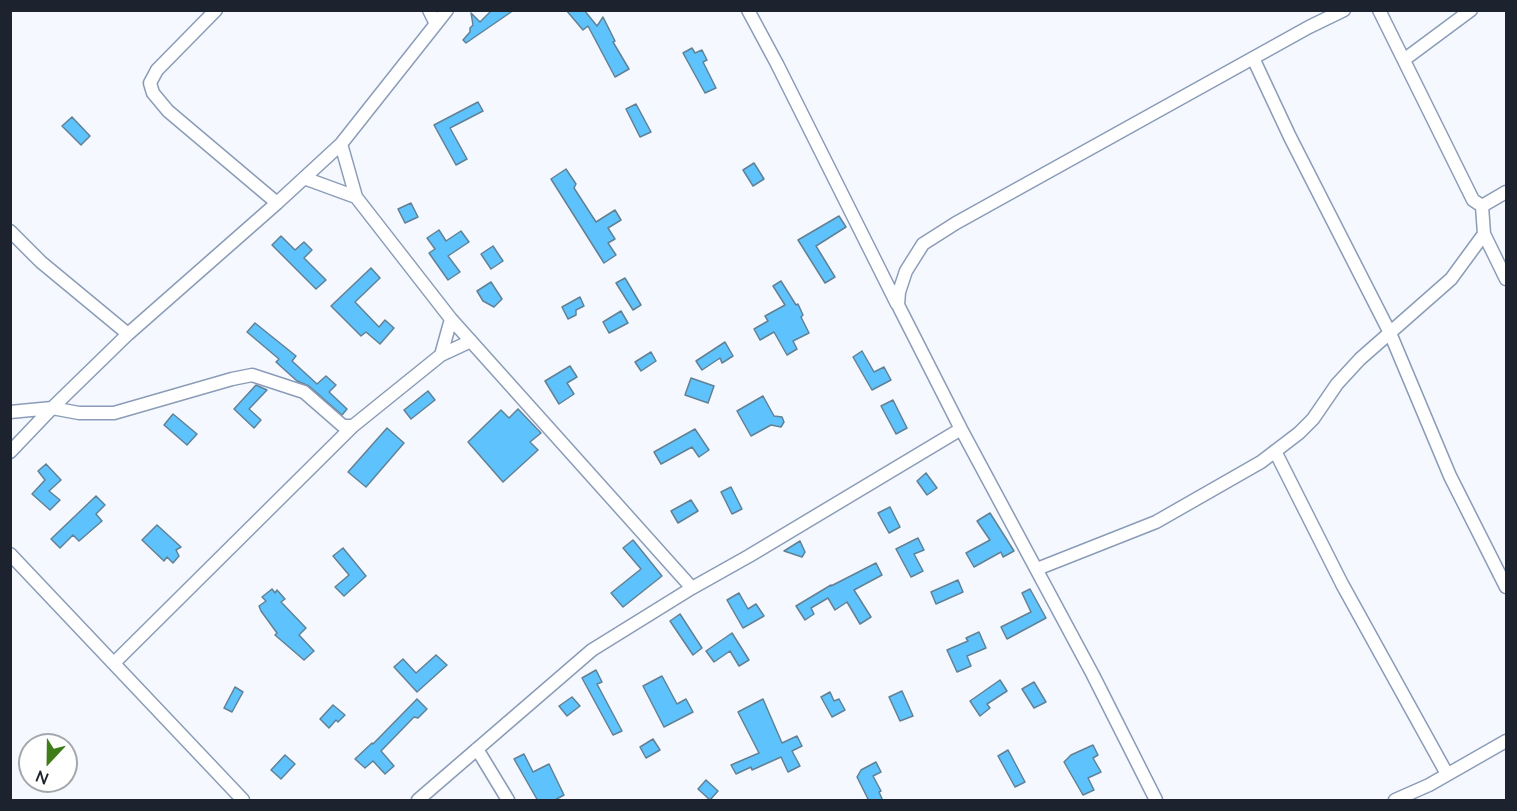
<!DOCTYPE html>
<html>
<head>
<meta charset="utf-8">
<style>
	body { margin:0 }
	#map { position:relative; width:1517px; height:811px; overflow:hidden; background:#f5f9ff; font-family:Lato,sans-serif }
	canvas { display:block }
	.frame { position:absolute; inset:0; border:12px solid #1c232e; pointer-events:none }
	.north { position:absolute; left:18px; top:733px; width:60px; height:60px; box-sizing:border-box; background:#fff; border:2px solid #a4a7ab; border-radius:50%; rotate:202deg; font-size:16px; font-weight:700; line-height:24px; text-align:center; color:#1c232e }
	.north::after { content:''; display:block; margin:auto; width:21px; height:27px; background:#3f7d1b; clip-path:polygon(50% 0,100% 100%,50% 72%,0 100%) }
</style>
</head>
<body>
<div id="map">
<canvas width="1517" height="811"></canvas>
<div class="frame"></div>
<div class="north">N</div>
</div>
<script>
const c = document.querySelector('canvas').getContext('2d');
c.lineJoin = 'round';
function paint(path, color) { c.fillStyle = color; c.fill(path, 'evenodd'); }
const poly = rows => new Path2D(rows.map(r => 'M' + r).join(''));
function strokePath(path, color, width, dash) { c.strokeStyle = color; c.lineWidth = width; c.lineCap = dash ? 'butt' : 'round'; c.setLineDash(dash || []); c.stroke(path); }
const building = poly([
	[492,10,514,10,466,43,463,40,470,32,470,28,473,25,471,13,480,22,492,10],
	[566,10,584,10,597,26,603,17,615,41,613,42,629,69,615,77,588,26,583,30,566,10],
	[692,48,695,53,702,50,707,60,703,62,716,88,705,93,683,53,692,48],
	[478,102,483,111,450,128,467,159,456,165,434,125,478,102],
	[636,104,651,132,640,137,626,109,636,104],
	[72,117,90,136,81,145,62,126,72,117],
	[754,163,764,179,753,186,743,170,754,163],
	[566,169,576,184,574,188,596,222,615,210,621,220,608,228,615,239,608,243,616,255,604,263,551,179,566,169],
	[411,203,418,217,405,223,398,209,411,203],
	[839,216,846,227,816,246,835,277,825,283,798,240,839,216],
	[439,230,446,241,461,231,469,242,448,256,460,272,448,280,429,253,435,249,427,238,439,230],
	[281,236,295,250,304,242,312,250,304,258,326,280,316,289,272,245,281,236],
	[493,246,503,261,491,269,481,254,493,246],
	[371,268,380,278,355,302,379,327,385,320,394,328,380,344,366,332,361,336,331,306,371,268],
	[625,278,641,305,633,310,616,283,625,278],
	[781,281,796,305,798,304,803,315,801,317,809,333,793,341,797,349,787,355,774,332,760,340,754,329,768,321,765,316,785,305,773,286,781,281],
	[491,282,502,299,494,307,483,301,477,291,491,282],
	[580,297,584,306,576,310,576,315,568,319,562,307,580,297],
	[621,311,628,323,609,333,603,322,621,311],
	[255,323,296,356,292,361,317,384,326,376,336,385,329,392,347,409,342,415,309,386,297,381,276,362,279,359,247,332,255,323],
	[725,342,733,356,722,363,720,358,702,370,696,361,725,342],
	[862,351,874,372,884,367,891,380,872,390,853,357,862,351],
	[651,352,656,361,641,371,635,362,651,352],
	[570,366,577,377,567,383,574,394,559,404,545,381,570,366],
	[691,378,714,386,708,403,685,395,691,378],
	[256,385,267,390,249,409,261,420,254,428,234,409,256,385],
	[428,391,435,400,411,419,404,410,428,391],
	[763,396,774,416,782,417,784,422,781,427,771,425,751,436,737,411,763,396],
	[893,400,907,428,896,434,881,406,893,400],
	[518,409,541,433,530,442,538,450,503,482,468,442,501,410,509,418,518,409],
	[173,414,197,434,187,445,164,425,173,414],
	[387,428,404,443,366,487,348,472,387,428],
	[695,429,709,450,699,457,692,447,661,464,654,452,695,429],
	[46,464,61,480,49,491,60,500,50,510,32,494,45,480,38,471,46,464],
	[926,473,937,488,927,495,917,481,926,473],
	[731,487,742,509,732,514,721,492,731,487],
	[96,496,105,505,96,514,102,521,79,541,73,535,60,548,51,539,96,496],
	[691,500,698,511,678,523,671,511,691,500],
	[890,507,900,527,889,533,878,513,890,507],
	[990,513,1014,551,1003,557,1001,552,974,567,966,553,990,540,977,521,990,513],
	[157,525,181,547,176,550,179,556,173,563,167,557,164,561,142,540,157,525],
	[918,538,924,550,914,554,923,571,911,577,896,549,918,538],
	[633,540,662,576,623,607,611,593,641,569,623,548,633,540],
	[800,541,805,552,802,557,784,551,800,541],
	[343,548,366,576,344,596,335,587,349,575,333,556,343,548],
	[876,563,882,575,854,590,871,617,860,624,847,602,835,610,828,598,811,608,814,614,805,620,796,606,831,585,831,586,876,563],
	[958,580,963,592,936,604,931,592,958,580],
	[272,589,275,593,277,590,285,599,281,602,306,628,299,635,314,651,304,660,275,635,277,633,261,611,259,606,266,601,262,597,272,589],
	[1030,589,1046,618,1007,639,1001,627,1031,612,1022,593,1030,589],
	[739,593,748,609,756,604,764,616,743,628,727,600,739,593],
	[680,614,702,648,693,655,670,621,680,614],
	[979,632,986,648,967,656,971,666,957,672,947,650,968,641,966,638,979,632],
	[732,633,749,660,739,666,730,651,714,662,706,651,732,633],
	[436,655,447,665,417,692,394,667,403,659,416,673,436,655],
	[596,670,602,682,597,684,622,731,613,735,582,678,596,670],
	[662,676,677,704,686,699,693,712,664,727,643,686,662,676],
	[1000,680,1007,691,987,704,990,708,980,716,970,701,1000,680],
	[1034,682,1046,702,1034,708,1022,689,1034,682],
	[235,687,243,692,232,712,224,708,235,687],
	[902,691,913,716,900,721,889,697,902,691],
	[830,692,834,701,839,699,845,710,832,717,821,697,830,692],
	[572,697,580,706,567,716,559,706,572,697],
	[417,699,427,709,418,718,414,717,381,751,394,766,385,774,373,761,365,768,355,759,372,743,373,744,417,699],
	[763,699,782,743,797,736,802,746,792,751,800,766,788,772,781,757,752,770,751,767,736,774,731,765,759,753,738,712,763,699],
	[333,705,345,715,338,722,336,720,329,728,320,719,333,705],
	[653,739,660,750,646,758,640,747,653,739],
	[1093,745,1098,755,1093,758,1101,772,1088,778,1094,790,1083,795,1064,762,1071,755,1093,745],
	[1008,750,1025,782,1015,787,998,756,1008,750],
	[524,754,533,772,549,764,564,795,553,801,538,801,514,759,524,754],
	[285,755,295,764,281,779,271,770,285,755],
	[876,762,881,772,873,776,881,791,879,792,883,801,869,801,857,777,861,770,876,762],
	[706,780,718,791,710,800,698,789,706,780]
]);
const street = poly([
	[216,10,157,70,150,83,153,93,168,111,277,203],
	[429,10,436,24],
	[748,10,777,64,897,304],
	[1379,10,1473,200,1482,206,1506,192],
	[1253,58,1290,137,1390,333,1450,476,1506,587],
	[1405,59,1471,10],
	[341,144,356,197,451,319,692,588],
	[304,178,356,197],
	[1482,206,1484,234,1506,279],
	[10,231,41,262,128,334],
	[441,355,471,341],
	[10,412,52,408,79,413,114,413,232,379,252,375,304,392,343,426,353,426],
	[1275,451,1342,584,1447,774],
	[10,452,52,408,128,334,277,203,341,144,447,10],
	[10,554,243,800],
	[1037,569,1156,522,1261,462,1299,433,1313,419,1337,384,1360,359,1451,279,1484,234],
	[114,663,353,426,441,355,451,319],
	[477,749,508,800],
	[418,800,592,650,692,588,749,556,961,429],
	[1156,800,1093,675,961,429,898,305,899,292,906,271,923,244,956,223,1309,27,1344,10],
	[1395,800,1429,785,1506,741]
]);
paint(building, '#5ec3fc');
strokePath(building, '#628194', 1.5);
strokePath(street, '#8b9cb8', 15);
strokePath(street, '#fff', 12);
</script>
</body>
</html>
